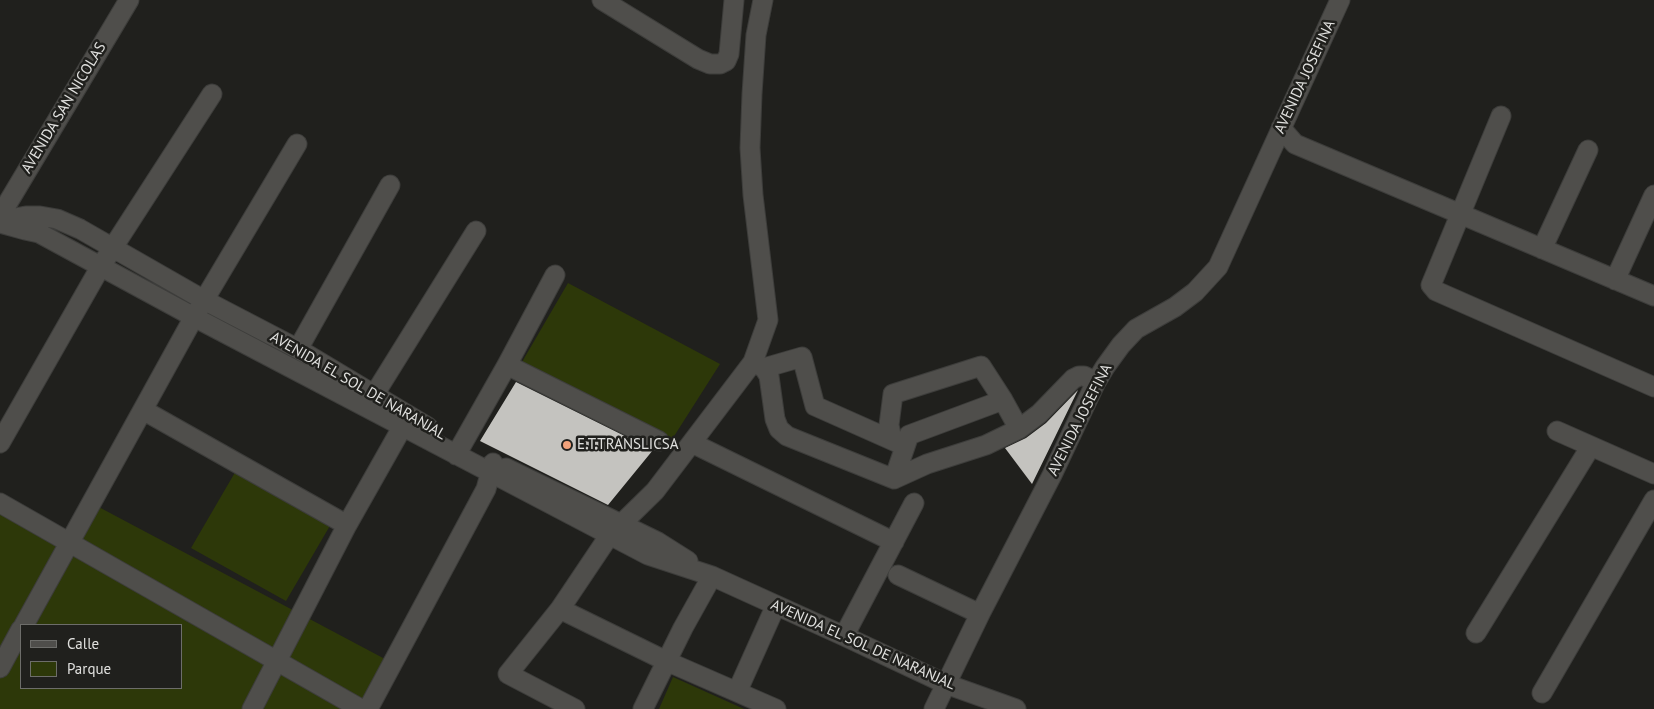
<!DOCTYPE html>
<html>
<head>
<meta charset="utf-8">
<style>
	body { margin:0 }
	#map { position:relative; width:1654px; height:709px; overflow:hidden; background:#20201d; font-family:"PT Sans",sans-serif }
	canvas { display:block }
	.legend { position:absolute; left:20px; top:624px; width:162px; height:65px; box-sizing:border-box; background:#20201d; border:1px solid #6d6d6a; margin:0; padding:6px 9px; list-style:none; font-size:15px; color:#e0e0de }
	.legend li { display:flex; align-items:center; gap:10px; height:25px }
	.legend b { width:25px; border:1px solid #6d6d6a }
</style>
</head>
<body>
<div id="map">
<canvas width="1654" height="709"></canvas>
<ul class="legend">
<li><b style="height:6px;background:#4f4e4b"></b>Calle</li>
<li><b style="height:14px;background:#2d3809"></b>Parque</li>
</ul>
</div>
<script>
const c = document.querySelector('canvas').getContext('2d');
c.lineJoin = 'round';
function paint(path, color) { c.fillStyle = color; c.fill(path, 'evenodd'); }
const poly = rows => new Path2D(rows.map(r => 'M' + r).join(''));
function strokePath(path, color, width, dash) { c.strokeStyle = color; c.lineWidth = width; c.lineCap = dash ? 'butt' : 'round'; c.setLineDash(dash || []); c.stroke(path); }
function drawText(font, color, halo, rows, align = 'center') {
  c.font = font + ' "PT Sans",sans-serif'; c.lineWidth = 5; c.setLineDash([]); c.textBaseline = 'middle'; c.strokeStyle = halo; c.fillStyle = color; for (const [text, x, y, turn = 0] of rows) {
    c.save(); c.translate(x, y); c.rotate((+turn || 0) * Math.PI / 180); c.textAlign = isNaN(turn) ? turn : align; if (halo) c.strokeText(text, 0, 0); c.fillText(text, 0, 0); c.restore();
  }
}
const green = poly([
	[568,283,720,364,671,441,522,362],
	[237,469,331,524,286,601,191,548],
	[95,505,400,667,378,709,0,709,0,512,69,547],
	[21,625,181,625,181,688,21,688],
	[673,677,744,709,659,709]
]);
const building = poly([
	[516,382,653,450,608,505,480,441],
	[1078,390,1032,484,1005,448,1026,438,1046,423]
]);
const minor = poly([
	[602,0,698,59,710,64,720,64,726,61,729,54,734,0],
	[1501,116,1431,285,1436,291,1654,387],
	[1281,128,1295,144,1654,296],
	[0,216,129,0],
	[0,221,26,216,40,216,57,219,80,229,204,300,298,349,428,427],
	[0,223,25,230,39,233,194,317,648,555,712,576,844,636,946,684,1016,709],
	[1542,249,1588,150],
	[1615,280,1654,195],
	[298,349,390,185],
	[753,362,764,368,769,376,775,419,779,429,787,436,894,479,927,464,986,445,1019,429,1039,414,1073,379,1079,376,1084,376,1096,382],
	[507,365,659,441],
	[764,368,802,357,815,406,905,446],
	[374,395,476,231],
	[143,410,347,525],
	[1557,431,1654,474],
	[892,440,889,425,893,394,981,366,1003,400,1019,429],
	[0,443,101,266,212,94],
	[692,443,894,542],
	[456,455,507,365,555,275],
	[506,468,658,542,688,561],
	[894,479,909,435,1003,400],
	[0,503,361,709],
	[898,575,980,614],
	[560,609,666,661,776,709],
	[24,625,194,317,297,144],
	[1476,633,1591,446],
	[844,636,914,503],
	[0,668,21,629],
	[737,692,776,605],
	[1542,693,1654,500],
	[252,709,347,525,408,417],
	[368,709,486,489,493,463],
	[575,709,508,674,560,609,609,536,655,491,753,362,768,320,753,195,750,148,752,94,756,35,763,0],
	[643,709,683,628,712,576],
	[934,709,980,614,1052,475,1096,382,1105,367,1121,345,1136,329,1175,307,1195,292,1218,267,1340,0]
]);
const markers = [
	[567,445,5,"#f1a27b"]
];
const streetNames = [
	["AVENIDA JOSEFINA",1305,77,-65],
	["AVENIDA SAN NICOLAS",64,108,-59],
	["AVENIDA EL SOL DE NARANJAL",358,386,30],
	["AVENIDA JOSEFINA",1080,420,-63],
	["AVENIDA EL SOL DE NARANJAL",863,645,24]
];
const poiNames = [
	["E.T.TRANSLICSA",577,445]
];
paint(green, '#2d3809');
paint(building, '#c4c3bf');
strokePath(minor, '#3d3d3b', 21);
strokePath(minor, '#4f4e4b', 19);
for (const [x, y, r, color] of markers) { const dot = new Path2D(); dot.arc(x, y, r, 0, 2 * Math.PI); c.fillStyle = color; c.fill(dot); strokePath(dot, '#20201d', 2); }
drawText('15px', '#e0e0de', '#20201d', streetNames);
drawText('15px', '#e0e0de', '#20201d', poiNames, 'left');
</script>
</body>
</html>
